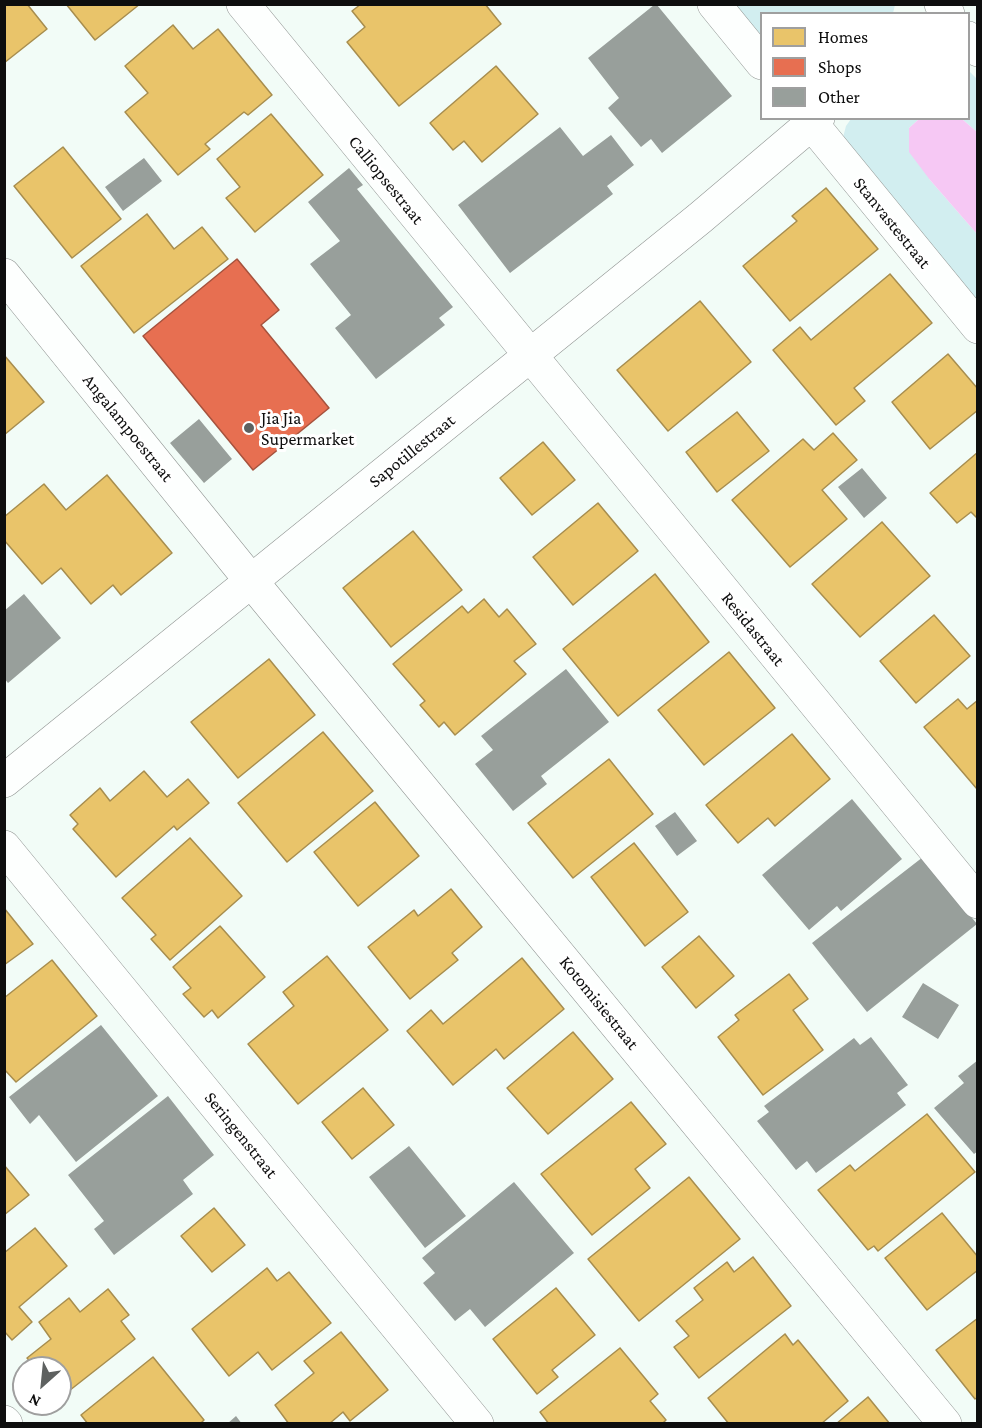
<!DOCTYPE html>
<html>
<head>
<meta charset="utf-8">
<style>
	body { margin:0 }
	#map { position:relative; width:982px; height:1428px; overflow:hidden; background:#f2fcf7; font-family:"Crimson Pro",serif }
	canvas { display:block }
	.frame { position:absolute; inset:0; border:6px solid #0e0e0e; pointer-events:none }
	.legend { position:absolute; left:760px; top:12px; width:210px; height:108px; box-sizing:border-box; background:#fff; border:2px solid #9f9f9f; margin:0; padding:8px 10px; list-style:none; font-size:18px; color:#0e0e0e }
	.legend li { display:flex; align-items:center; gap:12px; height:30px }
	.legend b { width:30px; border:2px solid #9f9f9f }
	.north { position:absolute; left:12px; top:1356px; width:60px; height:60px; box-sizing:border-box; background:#fff; border:2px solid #9f9f9f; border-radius:50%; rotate:207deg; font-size:16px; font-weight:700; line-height:24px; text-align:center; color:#0e0e0e }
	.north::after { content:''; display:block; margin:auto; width:21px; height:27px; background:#5e6160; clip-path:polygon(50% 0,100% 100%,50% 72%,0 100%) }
</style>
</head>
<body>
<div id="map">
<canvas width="982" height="1428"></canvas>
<div class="frame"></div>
<ul class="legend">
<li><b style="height:16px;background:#e9c46a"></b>Homes</li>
<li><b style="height:16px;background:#e76f51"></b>Shops</li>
<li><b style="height:16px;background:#989f9b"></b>Other</li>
</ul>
<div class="north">N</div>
</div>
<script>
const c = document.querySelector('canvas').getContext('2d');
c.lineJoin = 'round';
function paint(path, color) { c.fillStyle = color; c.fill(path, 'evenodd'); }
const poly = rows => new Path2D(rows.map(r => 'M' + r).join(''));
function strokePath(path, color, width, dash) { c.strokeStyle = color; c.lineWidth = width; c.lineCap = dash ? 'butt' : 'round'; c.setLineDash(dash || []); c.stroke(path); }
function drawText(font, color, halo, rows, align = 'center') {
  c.font = font + ' "Crimson Pro",serif'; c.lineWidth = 6; c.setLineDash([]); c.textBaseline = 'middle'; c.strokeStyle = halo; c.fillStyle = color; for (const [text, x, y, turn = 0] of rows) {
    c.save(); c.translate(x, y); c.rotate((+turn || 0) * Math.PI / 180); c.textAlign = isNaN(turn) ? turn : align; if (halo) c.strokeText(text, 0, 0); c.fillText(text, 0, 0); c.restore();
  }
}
const green = poly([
	[733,5,895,5,893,13,762,14,761,40],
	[969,71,977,79,977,132,962,119,968,118],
	[851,119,919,119,909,128,930,180,977,234,977,304,841,145,846,126]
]);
const water = poly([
	[919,119,962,119,977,132,977,234,930,180,909,152,909,128]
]);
const homes = poly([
	[4,4,27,4,47,29,4,63,4,4],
	[66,4,140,4,95,40,66,4],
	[361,4,485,4,501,24,399,106,347,42,365,27,352,11,361,4],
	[173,25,193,49,218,29,272,95,248,115,244,112,205,144,210,149,178,175,125,112,148,93,125,66,173,25],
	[496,66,538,114,482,162,464,141,453,150,430,123,496,66],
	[271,114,323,175,255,232,226,198,240,187,217,159,271,114],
	[63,147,121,219,72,258,14,186,63,147],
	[826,188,878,249,790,321,743,266,797,221,792,216,826,188],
	[147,214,174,249,202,227,228,259,134,333,81,266,147,214],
	[890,274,932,323,854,388,865,401,836,425,773,350,800,327,811,340,890,274],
	[700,301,751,362,668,431,617,370,700,301],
	[948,354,978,389,978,410,930,449,892,402,948,354],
	[4,355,44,402,4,435,4,355],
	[737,412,769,451,717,492,686,452,737,412],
	[833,433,857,460,822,490,847,519,790,567,732,500,803,439,814,450,833,433],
	[543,442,575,480,532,515,500,478,543,442],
	[978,452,978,519,971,512,957,523,930,493,978,452],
	[107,475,172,553,121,595,113,585,91,604,61,568,42,584,4,540,4,517,44,484,66,510,107,475],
	[598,503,638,551,573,605,533,557,598,503],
	[882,522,930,576,860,637,812,584,882,522],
	[413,531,462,590,391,647,343,588,413,531],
	[655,574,709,642,618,716,563,649,655,574],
	[484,599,499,617,507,609,536,644,514,661,526,674,455,735,444,722,439,727,420,705,425,701,393,664,462,606,468,613,484,599],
	[934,615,970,656,916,703,880,661,934,615],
	[729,652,775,708,704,765,658,710,729,652],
	[269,659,315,715,238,778,191,722,269,659],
	[958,699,967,709,978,700,977,789,924,727,958,699],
	[323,732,373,791,287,862,238,803,323,732],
	[792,734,830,779,775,826,768,818,738,843,706,805,792,734],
	[609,759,653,814,573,878,528,823,609,759],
	[144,771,167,797,188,779,209,803,177,830,174,826,116,877,73,829,78,824,70,815,100,788,110,801,144,771],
	[375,802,419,856,358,906,314,852,375,802],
	[190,838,242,896,170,960,151,939,156,935,122,898,190,838],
	[634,843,688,912,645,946,591,877,634,843],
	[451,889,482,927,452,953,458,960,410,999,368,947,414,910,418,916,451,889],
	[4,908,33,944,4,965,4,908],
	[220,926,265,977,218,1018,212,1010,204,1017,183,994,191,988,173,967,220,926],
	[699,936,734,976,696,1008,662,967,699,936],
	[327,956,388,1030,298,1104,248,1044,294,1006,283,992,327,956],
	[522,958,564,1009,504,1059,496,1049,453,1085,407,1031,431,1010,443,1024,522,958],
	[52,960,97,1016,16,1082,4,1069,4,998,52,960],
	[789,974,808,999,793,1010,823,1050,763,1095,718,1037,739,1020,735,1015,789,974],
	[573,1032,613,1079,548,1134,507,1088,573,1032],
	[363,1088,394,1125,352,1159,322,1122,363,1088],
	[631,1102,666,1144,635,1169,650,1188,592,1235,541,1174,631,1102],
	[927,1114,975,1172,878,1251,874,1246,868,1250,818,1190,850,1165,855,1171,927,1114],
	[4,1165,29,1195,4,1215,4,1165],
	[689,1177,740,1239,639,1321,588,1259,689,1177],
	[214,1208,245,1245,212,1272,181,1236,214,1208],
	[942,1213,978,1257,978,1270,927,1310,885,1258,942,1213],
	[35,1228,67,1266,19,1307,32,1322,12,1340,4,1331,4,1253,35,1228],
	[753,1257,791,1306,699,1378,674,1347,689,1336,676,1321,703,1300,694,1288,727,1262,734,1272,753,1257],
	[267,1268,277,1281,289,1272,331,1323,272,1370,258,1352,229,1376,192,1329,267,1268],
	[556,1288,595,1335,552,1370,558,1377,537,1394,493,1339,556,1288],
	[108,1289,129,1315,121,1321,135,1339,60,1398,60,1368,29,1368,33,1365,27,1358,51,1339,39,1322,69,1298,80,1312,108,1289],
	[978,1318,978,1397,975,1399,936,1350,978,1318],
	[341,1332,388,1390,350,1421,343,1412,329,1424,289,1424,275,1405,314,1373,304,1361,341,1332],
	[785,1334,793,1345,798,1340,848,1401,821,1424,729,1424,708,1398,785,1334],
	[620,1348,658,1394,650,1401,666,1420,662,1424,549,1424,540,1412,620,1348],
	[153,1357,204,1420,200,1424,88,1424,81,1415,153,1357],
	[868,1397,890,1424,836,1424,868,1397]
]);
const shops = poly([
	[237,259,279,310,261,325,329,408,253,470,143,336,237,259]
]);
const building = poly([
	[654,5,657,5,732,96,662,153,651,139,641,147,608,108,619,98,588,58],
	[560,127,583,156,611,135,634,165,607,186,613,194,510,273,458,205],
	[144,158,162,181,123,211,105,187],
	[349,168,363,185,357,189,453,307,439,318,445,325,376,379,335,328,351,315,310,264,340,241,308,202],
	[199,419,232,459,204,483,170,443],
	[862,468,887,498,864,518,838,487],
	[24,594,61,638,8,683,4,678,4,611],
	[566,669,609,722,541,776,547,784,513,811,475,764,493,750,481,736],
	[852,799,902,859,841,911,837,906,809,930,762,875],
	[675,812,697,841,677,856,655,826],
	[923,857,977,924,867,1012,812,943],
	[923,983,959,1005,938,1039,902,1017],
	[101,1025,158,1096,76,1162,39,1115,30,1124,9,1097],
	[871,1037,908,1085,897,1093,906,1105,816,1173,807,1161,796,1170,757,1121,769,1112,764,1106,854,1038,860,1045],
	[978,1060,978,1151,974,1154,934,1108,964,1083,958,1076],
	[168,1096,214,1155,183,1180,193,1194,114,1255,94,1229,104,1221,68,1175],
	[409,1146,466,1216,425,1248,369,1177],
	[514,1182,574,1253,485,1327,470,1309,455,1321,423,1283,435,1273,422,1258],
	[236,1416,242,1424,227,1424]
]);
const street = poly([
	[243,4,978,902],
	[714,4,762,63],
	[941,4,948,14],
	[968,38,978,50],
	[807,118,978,327],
	[4,275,252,582,945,1424],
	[4,781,700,218,818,118],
	[4,847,477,1424],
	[4,1422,6,1424]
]);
const markers = [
	[249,428,6,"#5e6160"]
];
const streetNames = [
	["Calliopsestraat",386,180,51],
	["Stanvastestraat",892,223,51],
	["Angalampoestraat",128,428,51],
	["Sapotillestraat",412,451,-39],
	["Residastraat",753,629,51],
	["Kotomisiestraat",599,1003,51],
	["Seringenstraat",241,1135,51]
];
const poiNames = [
	["Jia Jia",261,418],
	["Supermarket",261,439]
];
paint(green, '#d2eef0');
paint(water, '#f6c8f4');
paint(homes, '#e9c46a');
strokePath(homes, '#a78d4e', 1.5);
paint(shops, '#e76f51');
strokePath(shops, '#a6523d', 1.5);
paint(building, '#989f9b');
strokePath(street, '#919593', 34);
strokePath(street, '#fdfffe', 33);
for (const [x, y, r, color] of markers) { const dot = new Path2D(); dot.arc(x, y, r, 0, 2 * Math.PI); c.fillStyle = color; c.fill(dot); strokePath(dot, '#fff', 2); }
drawText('18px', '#0e0e0e', '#fff', streetNames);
drawText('18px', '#0e0e0e', '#fff', poiNames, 'left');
</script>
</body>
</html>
